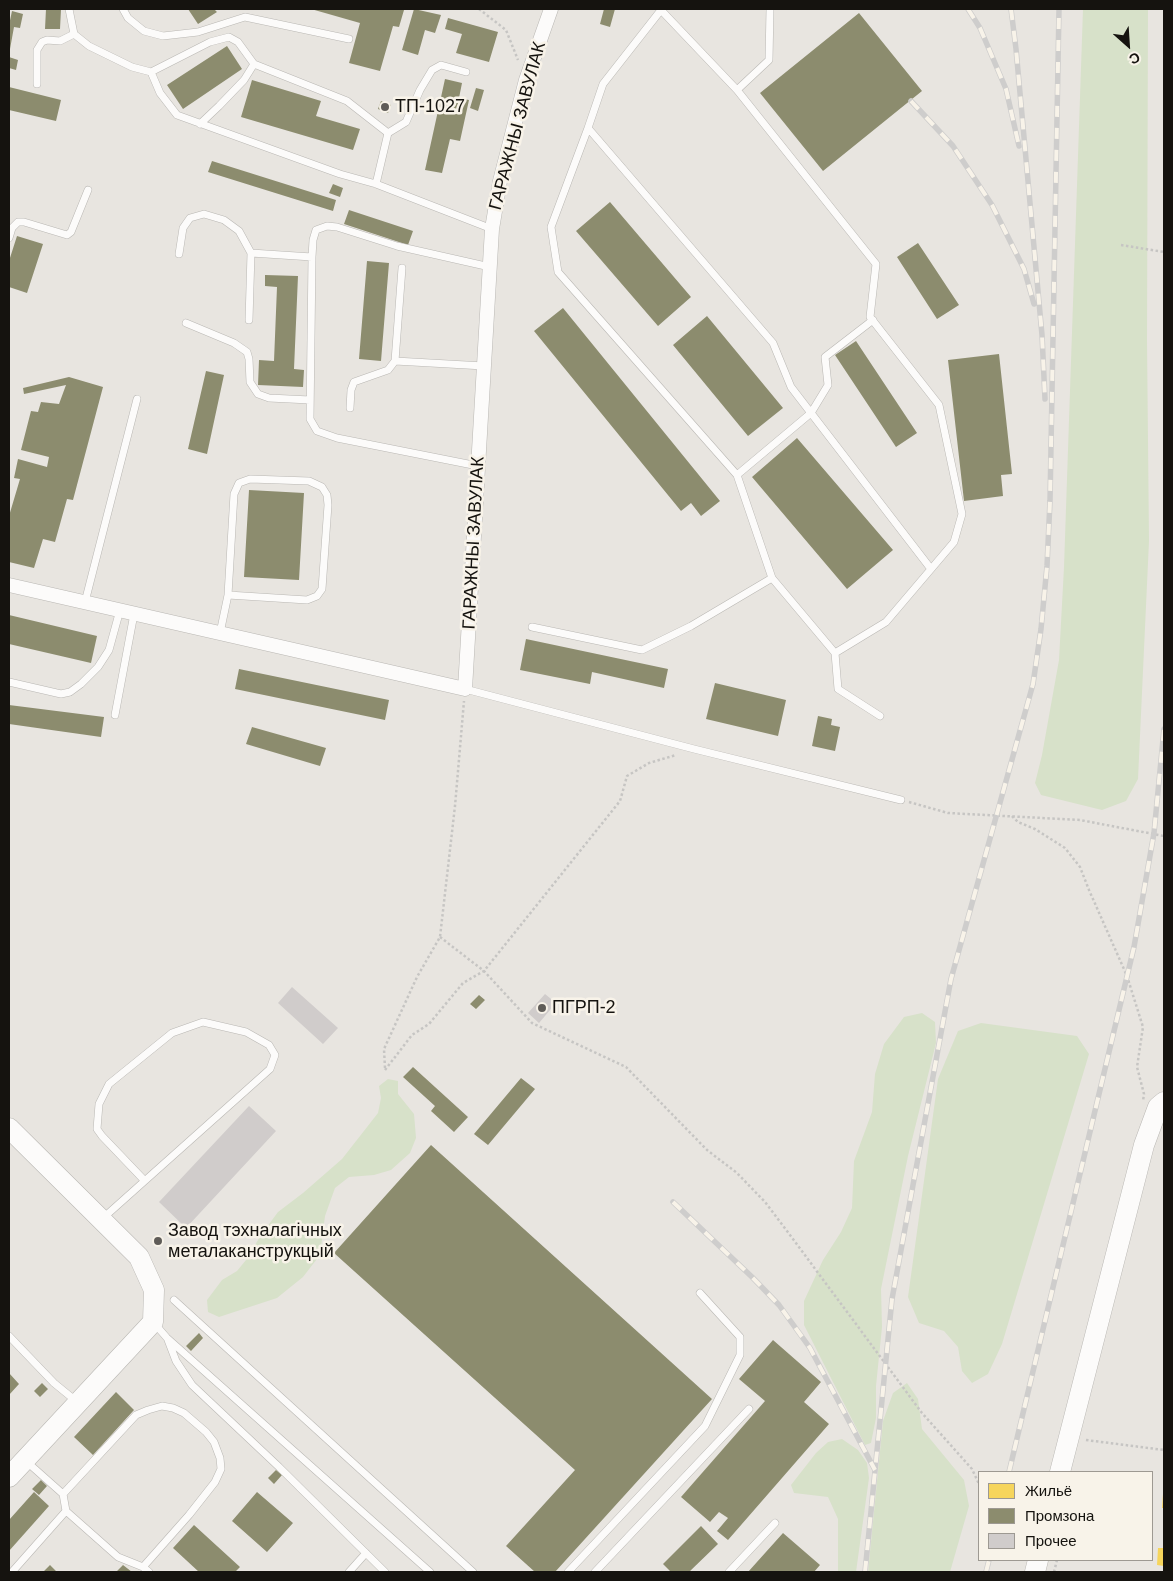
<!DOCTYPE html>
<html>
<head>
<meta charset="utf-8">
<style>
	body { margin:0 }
	#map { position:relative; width:1173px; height:1581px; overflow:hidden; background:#e8e5e0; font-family:Arial,sans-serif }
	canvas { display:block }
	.frame { position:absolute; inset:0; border:10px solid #15130f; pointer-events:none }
	.legend { position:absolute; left:978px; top:1471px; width:175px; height:90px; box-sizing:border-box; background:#f8f3e9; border:1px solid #9d9992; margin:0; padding:6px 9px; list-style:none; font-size:15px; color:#15130f }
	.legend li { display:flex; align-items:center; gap:10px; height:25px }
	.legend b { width:25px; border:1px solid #9d9992 }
	.north { position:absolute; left:1103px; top:20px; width:50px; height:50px; -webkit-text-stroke:4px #f8f3e9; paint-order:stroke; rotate:154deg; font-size:14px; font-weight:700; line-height:20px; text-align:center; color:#15130f }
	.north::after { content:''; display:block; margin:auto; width:18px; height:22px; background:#15130f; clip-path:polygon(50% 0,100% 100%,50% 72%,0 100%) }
</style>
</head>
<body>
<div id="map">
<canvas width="1173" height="1581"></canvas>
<div class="frame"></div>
<ul class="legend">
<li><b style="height:14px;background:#f6d55c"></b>Жильё</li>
<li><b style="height:14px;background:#8c8c6e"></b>Промзона</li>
<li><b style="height:14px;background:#d0cccb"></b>Прочее</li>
</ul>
<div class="north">С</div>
</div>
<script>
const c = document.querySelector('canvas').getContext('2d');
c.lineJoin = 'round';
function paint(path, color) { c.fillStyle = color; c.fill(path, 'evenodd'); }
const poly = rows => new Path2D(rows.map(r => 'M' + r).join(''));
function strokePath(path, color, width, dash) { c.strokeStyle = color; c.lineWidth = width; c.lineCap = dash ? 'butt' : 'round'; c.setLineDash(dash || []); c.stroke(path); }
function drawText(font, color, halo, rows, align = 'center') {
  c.font = font + ' Arial,sans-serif'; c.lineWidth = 5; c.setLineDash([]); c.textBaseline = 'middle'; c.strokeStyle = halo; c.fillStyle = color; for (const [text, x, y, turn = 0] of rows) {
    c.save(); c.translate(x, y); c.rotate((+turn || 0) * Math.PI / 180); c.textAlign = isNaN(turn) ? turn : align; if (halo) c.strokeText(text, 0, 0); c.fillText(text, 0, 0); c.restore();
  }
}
const green = poly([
	[1083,9,1148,9,1147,340,1149,541,1138,779,1126,801,1102,810,1041,795,1035,783,1042,755,1059,660,1064,567],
	[922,1013,935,1022,936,1043,908,1156,881,1289,882,1327,876,1386,876,1418,871,1443,865,1445,804,1325,804,1301,823,1260,841,1232,852,1208,854,1161,872,1112,875,1074,884,1044,904,1017],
	[981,1023,1077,1036,1089,1054,1002,1344,988,1374,972,1383,962,1371,958,1347,944,1331,919,1323,908,1297,938,1079,958,1031],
	[388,1079,398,1081,398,1094,414,1114,416,1138,410,1153,391,1170,374,1175,349,1177,335,1188,325,1216,320,1255,303,1277,277,1298,219,1317,208,1312,207,1300,222,1280,237,1271,246,1260,261,1235,278,1212,303,1193,342,1159,378,1113,381,1098,379,1086],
	[907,1383,918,1399,922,1429,964,1480,969,1506,950,1572,868,1572,883,1421,893,1393],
	[842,1439,858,1450,867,1463,869,1478,856,1572,838,1572,838,1519,828,1497,794,1493,791,1485,816,1453,828,1442]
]);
const homes = poly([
	[1163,1494,1164,1494,1164,1508,1162,1508],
	[1158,1548,1164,1548,1164,1566,1157,1565]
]);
const industry = poly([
	[46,9,61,9,60,29,45,29],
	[188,9,214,9,217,12,198,24],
	[311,9,398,9,404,10,399,27,393,26,380,71,349,63,360,23],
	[414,9,441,15,435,33,425,30,418,55,402,50],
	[604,9,615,9,610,27,600,24],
	[12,11,23,14,20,28,14,27,10,49,9,25],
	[859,13,922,91,823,171,760,93],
	[448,18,498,32,489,62,456,53,462,34,445,29],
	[227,46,242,69,183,109,167,85],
	[9,57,18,60,16,70,9,68],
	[445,79,462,83,459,98,469,100,460,141,450,139,442,173,425,170],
	[252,80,321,101,316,116,360,129,353,150,241,117],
	[9,87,61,100,56,121,9,110],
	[476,88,484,90,478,111,470,108],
	[381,101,391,105,388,113,378,109],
	[212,161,336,200,333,211,208,172],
	[333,184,343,188,340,197,329,193],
	[610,202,691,297,658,326,576,231],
	[349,210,413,231,408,245,344,224],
	[17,236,43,244,27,293,9,287,9,261],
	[918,243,959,305,937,319,897,257],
	[367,261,389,263,381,361,359,359],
	[265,275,298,276,294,369,304,370,303,387,258,385,259,360,274,361,277,287,265,286],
	[563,308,720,501,701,516,691,503,681,511,534,331],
	[707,316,783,408,748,436,673,345],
	[856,341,917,433,896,447,835,355],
	[999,354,1012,474,1001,475,1003,496,964,501,948,360],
	[206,371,224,375,207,454,188,449],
	[69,377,103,387,73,500,67,499,55,542,43,539,34,568,9,562,9,516,20,479,14,478,18,459,47,467,49,457,21,450,31,411,38,412,41,402,59,404,66,385,24,394,23,388],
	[797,438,893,550,847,589,752,477],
	[249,490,304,493,299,580,244,577],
	[9,615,97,636,91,663,9,644],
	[526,639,668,669,664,688,592,672,590,684,520,670],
	[239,669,389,700,385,720,235,689],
	[715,683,786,700,778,736,706,719],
	[9,705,104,717,101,737,9,724],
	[818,716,832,719,831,725,840,727,835,751,812,746],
	[252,727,326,748,320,766,246,744],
	[479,995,485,1000,476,1009,470,1004],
	[413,1067,468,1117,454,1132,431,1111,435,1106,403,1077],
	[521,1078,535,1089,488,1145,474,1134],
	[431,1145,712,1399,555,1572,535,1572,506,1546,575,1470,334,1253],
	[199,1333,203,1338,191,1351,186,1346],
	[773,1340,821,1382,804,1402,829,1424,728,1540,717,1531,728,1518,719,1512,710,1522,681,1497,765,1401,739,1379],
	[9,1373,19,1384,9,1395],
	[42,1383,48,1389,40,1397,34,1391],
	[116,1392,134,1410,93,1455,74,1437],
	[276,1470,282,1475,274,1484,268,1478],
	[41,1480,47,1486,39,1495,32,1489],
	[34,1492,49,1506,9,1551,9,1520],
	[257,1492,293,1523,267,1552,232,1521],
	[194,1525,240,1567,235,1572,199,1572,173,1548],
	[701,1526,718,1544,689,1572,671,1572,663,1564],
	[783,1533,820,1565,814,1572,748,1572],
	[50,1565,57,1572,43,1572],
	[123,1565,132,1572,116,1572]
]);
const building = poly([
	[292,987,338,1028,323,1044,278,1003],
	[545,994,556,1003,539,1023,528,1013],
	[249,1106,276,1131,186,1228,159,1202]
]);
const path = poly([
	[479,9,506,30,518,60],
	[1121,245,1164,252],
	[909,802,948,813,1080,820,1164,836],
	[1012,816,1018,822,1035,829,1065,848,1080,867,1089,890,1127,976,1143,1027,1137,1067,1144,1094,1143,1101],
	[440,937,484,971,532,1023,626,1067,707,1150,737,1173,765,1202,787,1231,922,1413,972,1469,979,1484],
	[385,1068,384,1049,417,977,440,937,455,806,464,701],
	[385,1070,412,1035,429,1024,463,983,484,971,620,801,627,776,649,763,676,755],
	[1086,1440,1164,1450],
	[1054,1572,1057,1560]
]);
const lane = poly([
	[69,9,74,34,89,46,132,67,151,72,160,93,177,115,340,174,376,184,492,229],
	[123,9,128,18,144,31,163,36,198,32,245,17,349,39],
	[660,9,737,90,876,264,870,317,939,405,962,514,954,542,886,622,835,653,838,689,880,716],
	[151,72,210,42,229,37,238,42,254,64],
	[37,84,37,50,42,42,47,40,60,41,74,34],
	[737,90,769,60,770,9],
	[200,124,219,106,244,80,254,64,347,101,388,133,376,184],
	[588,128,603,84,661,10],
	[388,133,406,122,420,90,432,70,441,65,466,72],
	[9,238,12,228,18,222,24,222,67,235,71,232,88,190],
	[179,254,183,228,190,218,204,214,224,220,239,231,251,253],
	[312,257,313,240,316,230,327,226,337,227,397,246,490,267],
	[402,268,395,361,484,366],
	[249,320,251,253,312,257,310,419,317,431,337,438,478,466],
	[186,323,234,343,247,352,249,359,250,382,258,394,269,398,310,400],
	[350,408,351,390,354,382,388,370,395,361],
	[737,475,811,413,828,385,825,357,873,320],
	[772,578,737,475,558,272,551,227,588,128,773,343,791,387,931,569],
	[85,602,137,399],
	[532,627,642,650,691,626,772,578,835,653],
	[220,633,228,595,234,494,239,483,250,479,309,481,322,487,327,495,328,505,322,589,317,596,307,600,228,595],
	[9,682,61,694,70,692,81,684,98,667,109,650,120,610],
	[465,689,694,749,901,800],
	[115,715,134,614],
	[102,1219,270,1069,275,1055,269,1045,246,1032,203,1022,172,1033,109,1084,99,1104,97,1129,102,1136,144,1180],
	[174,1300,473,1572],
	[154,1323,167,1338,430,1572],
	[9,1336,54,1383,76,1401],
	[168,1340,176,1361,192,1385,279,1467,385,1572],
	[27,1462,63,1494,136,1415,148,1410,162,1406,173,1408,184,1413,206,1432,214,1442,220,1458,221,1469,215,1482,189,1515,143,1567,149,1572],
	[63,1494,66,1511,118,1557,143,1567],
	[12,1572,66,1511],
	[349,1572,366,1553],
	[568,1572,705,1426,740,1355,740,1337,700,1293],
	[595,1572,749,1409],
	[729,1572,775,1523]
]);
const street = poly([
	[9,585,465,689,492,229,500,181,526,80,551,9]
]);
const secondary = poly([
	[9,1128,139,1257,154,1290,153,1322,9,1477],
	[1060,1472,1144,1145,1158,1107,1164,1102],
	[1035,1572,1038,1560]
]);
const rail = poly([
	[968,9,980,28,1006,89,1019,146],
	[1011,9,1016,49,1042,335,1045,399],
	[911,101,953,146,992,205,1024,269,1034,304],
	[673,1202,752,1277,779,1305,810,1348,875,1470],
	[1009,1472,1134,947,1154,833,1164,729],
	[865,1572,892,1299,951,979,1033,684,1041,629,1047,566,1050,501,1059,9],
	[986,1572,989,1560]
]);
const markers = [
	[385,107,5,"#5f5c58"],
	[542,1008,5,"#5f5c58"],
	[158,1241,5,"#5f5c58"]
];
const poiNames = [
	["ТП-1027",395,107],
	["ПГРП-2",552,1008],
	["Завод тэхналагічных",168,1231],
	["металаканструкцый",168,1252]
];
const streetNames = [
	["ГАРАЖНЫ ЗАВУЛАК",518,126,-75],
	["ГАРАЖНЫ ЗАВУЛАК",474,543,-87]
];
paint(green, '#d7e1c9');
paint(homes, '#f6d55c');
paint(industry, '#8c8c6e');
paint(building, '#d0cccb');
strokePath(lane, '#b9b7b3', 8);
strokePath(street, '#b9b7b3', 15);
strokePath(secondary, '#b9b7b3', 21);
strokePath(path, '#c6c5c3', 2.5, [2.5, 2.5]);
strokePath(lane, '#fcfbfa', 7);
strokePath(street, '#fcfbfa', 14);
strokePath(secondary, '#fcfbfa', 20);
strokePath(rail, '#cecdcc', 5.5);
strokePath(rail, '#f8f3e9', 4, [11]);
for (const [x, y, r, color] of markers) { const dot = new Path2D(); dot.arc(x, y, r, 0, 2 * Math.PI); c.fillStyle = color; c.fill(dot); strokePath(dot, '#f8f3e9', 2); }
drawText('18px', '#15130f', '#f8f3e9', poiNames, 'left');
drawText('18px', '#15130f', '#f8f3e9', streetNames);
</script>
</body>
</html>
